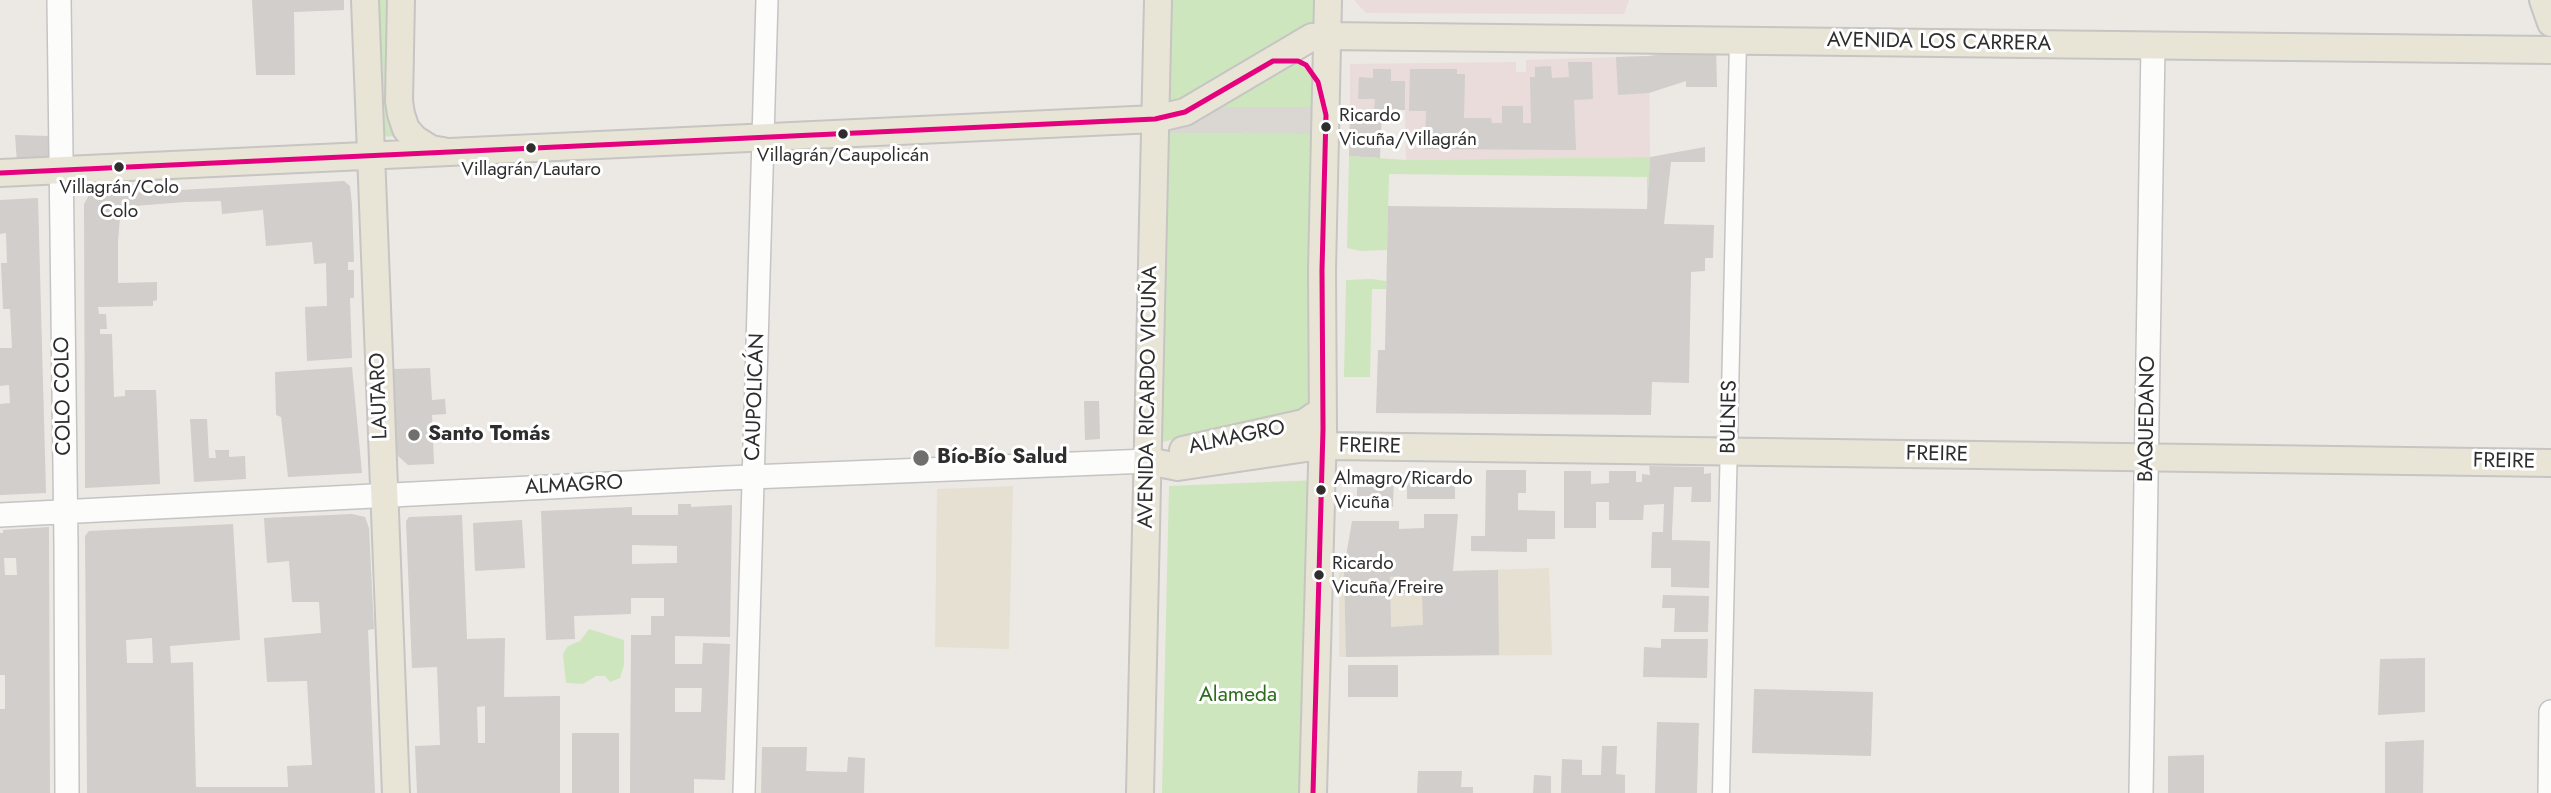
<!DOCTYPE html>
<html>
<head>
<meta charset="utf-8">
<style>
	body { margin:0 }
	canvas { display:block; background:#ece8e4 }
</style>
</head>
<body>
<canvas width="2551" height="793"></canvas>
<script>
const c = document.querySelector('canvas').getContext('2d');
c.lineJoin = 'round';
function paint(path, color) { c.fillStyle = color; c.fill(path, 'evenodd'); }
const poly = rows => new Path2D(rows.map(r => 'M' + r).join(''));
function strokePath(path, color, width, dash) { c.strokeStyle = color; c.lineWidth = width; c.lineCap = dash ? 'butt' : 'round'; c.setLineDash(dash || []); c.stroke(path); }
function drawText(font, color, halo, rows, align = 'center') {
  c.font = font + ' Jost,sans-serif'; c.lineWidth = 6; c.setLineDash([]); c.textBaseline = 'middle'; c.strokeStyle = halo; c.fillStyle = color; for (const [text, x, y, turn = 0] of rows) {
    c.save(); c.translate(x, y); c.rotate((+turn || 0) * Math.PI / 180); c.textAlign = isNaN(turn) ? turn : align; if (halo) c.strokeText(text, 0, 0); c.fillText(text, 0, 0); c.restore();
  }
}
const education = poly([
	[1013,486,1009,649,935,647,937,489],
	[1339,568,1400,568,1453,571,1549,568,1552,655,1339,657]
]);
const medical = poly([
	[1354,0,1629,0,1624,14,1366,13],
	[1649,56,1650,157,1406,160,1405,110,1350,110,1350,64,1516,62,1516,72,1526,72,1526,60]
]);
const green = poly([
	[376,0,389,0,398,136,380,137],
	[1161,0,1322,0,1321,34,1158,112],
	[1282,62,1298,63,1311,74,1311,138,1315,148,1312,408,1162,442,1169,119],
	[1349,156,1406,160,1650,157,1647,209,1647,177,1389,174,1387,250,1361,251,1347,248],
	[1372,279,1386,281,1386,289,1372,289,1370,377,1344,377,1346,280],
	[1317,480,1310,793,1162,793,1169,486],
	[589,629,624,640,624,665,620,678,610,682,605,676,596,676,583,684,566,683,563,654,568,646,580,641]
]);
const plaza = poly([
	[1218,96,1224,107,1312,107,1312,132,1309,134,1250,133,1247,131,1244,133,1169,133,1169,119]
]);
const building = poly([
	[252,0,344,0,344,10,294,12,295,75,256,75],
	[1716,46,1717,87,1686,87,1686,81,1649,93,1618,95,1616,57,1649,56],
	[1568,62,1592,62,1593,99,1574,100,1576,150,1425,149,1426,111,1409,111,1410,69,1457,69,1457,74,1465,74,1464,118,1491,118,1492,123,1502,123,1502,106,1523,106,1523,123,1531,123,1530,77,1535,77,1535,67,1551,66,1552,78,1569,77],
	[1373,69,1391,69,1391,81,1405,81,1405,110,1382,110,1380,158,1349,156,1350,110,1374,110,1375,99,1358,99,1359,77,1373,78],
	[15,135,48,136,48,158,17,163],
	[1705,147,1705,162,1671,162,1664,224,1714,225,1713,258,1705,258,1705,271,1691,272,1689,383,1652,382,1651,415,1376,413,1378,350,1385,350,1388,206,1647,209,1650,157],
	[344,181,350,186,352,205,354,262,348,262,348,270,354,270,354,298,350,298,352,358,307,361,305,307,327,306,326,263,314,264,312,242,266,246,263,210,222,214,221,201,185,202,134,206,132,217,120,218,118,241,118,283,157,282,157,300,153,301,153,306,98,307,99,314,106,314,107,329,100,329,100,334,112,334,114,397,125,396,125,390,156,390,160,484,85,488,84,204,89,195],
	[38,198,46,493,0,495,0,404,10,403,9,385,0,386,0,348,12,348,10,309,3,309,1,263,7,263,6,233,0,234,0,200],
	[352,367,362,473,288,477,281,417,276,415,275,372],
	[430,368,432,400,445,399,446,414,432,415,434,464,408,465,397,455,393,369],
	[1084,401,1099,401,1100,439,1085,440],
	[190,419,207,419,209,458,216,458,215,450,229,450,229,457,245,456,246,479,194,482],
	[1649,466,1704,467,1704,474,1711,473,1711,502,1691,502,1692,487,1674,487,1672,532,1672,540,1710,541,1709,588,1671,587,1671,568,1651,568,1652,532,1663,532,1664,504,1644,505,1643,520,1609,520,1609,502,1596,502,1596,528,1564,528,1564,471,1591,471,1591,484,1609,483,1609,471,1636,471,1636,482,1642,482,1642,474,1650,475],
	[1486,470,1526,470,1526,493,1518,493,1518,510,1555,511,1555,539,1527,539,1527,552,1471,551,1471,536,1485,536],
	[1407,472,1455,473,1455,499,1407,499],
	[1357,473,1394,474,1393,507,1357,506],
	[678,504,691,504,691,507,732,505,730,637,675,636,675,664,702,664,703,643,730,644,725,780,694,779,694,793,630,793,631,635,651,635,651,616,664,616,664,598,631,598,631,614,574,616,575,639,546,640,541,511,632,507,632,515,678,515],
	[632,545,677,546,677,563,632,564],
	[675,688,702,688,701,712,675,712],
	[352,514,365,517,369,528,374,629,368,630,375,793,87,793,85,536,89,531,233,524,240,640,170,646,171,663,193,662,196,787,288,787,287,766,312,765,307,681,267,682,264,638,321,633,319,602,292,602,289,561,267,563,264,518],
	[152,638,153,663,127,663,126,640],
	[1424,514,1458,514,1453,571,1498,570,1499,655,1346,657,1344,568,1352,521,1399,521,1399,529,1424,528],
	[1400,576,1400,594,1422,594,1423,625,1391,627,1390,577],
	[462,515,467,639,505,638,504,697,560,696,560,793,417,793,415,746,440,745,437,667,412,668,406,521,409,517],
	[485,706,485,743,478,743,477,707],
	[522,520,525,568,475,571,473,523],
	[49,527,50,793,0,793,0,709,5,709,5,675,0,675,0,533,3,533,3,530],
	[4,558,16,558,17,575,5,575],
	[1663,595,1709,596,1708,632,1674,632,1675,608,1662,608],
	[1661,639,1708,639,1707,678,1643,677,1644,647,1661,648],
	[2425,658,2425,712,2378,715,2380,659],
	[1348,665,1398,665,1398,697,1348,697],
	[1754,689,1873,692,1871,756,1752,753],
	[1657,722,1699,723,1697,793,1655,793],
	[572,733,619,733,619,793,572,793],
	[2424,740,2423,793,2385,793,2385,742],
	[1602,746,1617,746,1616,774,1625,775,1625,793,1561,793,1562,759,1582,760,1582,775,1601,775],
	[762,747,807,747,806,771,847,772,848,757,865,758,864,793,761,793],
	[2204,755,2204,793,2168,793,2168,756],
	[1418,771,1462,771,1461,787,1473,787,1473,793,1417,793],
	[1534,775,1551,776,1551,793,1533,793]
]);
const minor = poly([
	[1721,793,1738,41]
]);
const tertiary = poly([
	[744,793,767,0]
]);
const secondary = poly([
	[59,0,66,545,67,793],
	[0,515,726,478,1148,461],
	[2141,793,2153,45],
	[2550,793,2551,712]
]);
const primary = poly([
	[365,0,396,793],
	[401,0,399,101,401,114,406,129,415,139,431,149,443,151],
	[2543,0,2551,23],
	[0,173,1155,119,1185,112,1312,37,1327,36,2551,50],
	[1183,450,1304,423,1323,410],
	[1148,461,1178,467,1306,448,1333,446,2551,463],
	[1140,793,1158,0],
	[1313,793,1323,429,1322,270,1328,0]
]);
const bus1 = poly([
	[0,173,1155,119,1185,112,1273,61,1298,61,1306,65,1318,82,1326,115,1322,270,1323,429,1313,793]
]);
const markers = [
	[1326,127,6,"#2e2e2e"],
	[843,134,6,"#2e2e2e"],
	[531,148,6,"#2e2e2e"],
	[119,167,6,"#2e2e2e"],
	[414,435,7,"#706f6e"],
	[921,458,9,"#706f6e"],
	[1321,490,6,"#2e2e2e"],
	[1319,575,6,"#2e2e2e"]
];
const busNames = [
	["Ricardo",1339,116],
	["Vicuña/Villagrán",1339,140],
	["Villagrán/Caupolicán",843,156,"center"],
	["Villagrán/Lautaro",531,170,"center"],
	["Villagrán/Colo",119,188,"center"],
	["Colo",119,212,"center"],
	["Almagro/Ricardo",1334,479],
	["Vicuña",1334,503],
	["Ricardo",1332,564],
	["Vicuña/Freire",1332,588]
];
const streetNames = [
	["AVENIDA LOS CARRERA",1939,43,1],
	["COLO COLO",64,396,-91],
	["LAUTARO",380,396,-92],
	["CAUPOLICÁN",756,397,-88],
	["AVENIDA RICARDO VICUÑA",1149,397,-89],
	["BULNES",1730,417,-89],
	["BAQUEDANO",2148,419,-89],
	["ALMAGRO",1237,438,-12],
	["FREIRE",1370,447,1],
	["FREIRE",1937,455,1],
	["FREIRE",2504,462,1],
	["ALMAGRO",574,486,-3]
];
const poiNames = [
	["Santo Tomás",428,435],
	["Bío-Bío Salud",937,458]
];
const parkNames = [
	["Alameda",1238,696]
];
paint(education, '#e6e0d3');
paint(medical, '#e9dcdb');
paint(green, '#cee6be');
paint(plaza, '#dad6d2');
paint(building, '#d1cecb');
strokePath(minor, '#c5c4c5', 19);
strokePath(tertiary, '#c5c4c5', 24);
strokePath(secondary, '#c5c4c5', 26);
strokePath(primary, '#c6c5c4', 30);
strokePath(minor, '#fcfcfb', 16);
strokePath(tertiary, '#fcfcfb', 21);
strokePath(secondary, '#fcfcfb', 23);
strokePath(primary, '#e8e4d6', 26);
strokePath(bus1, '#e5007d', 5);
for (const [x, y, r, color] of markers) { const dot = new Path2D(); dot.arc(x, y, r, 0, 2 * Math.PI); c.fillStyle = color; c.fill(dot); strokePath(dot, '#fff', 2.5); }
drawText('19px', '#2e2e2e', '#fff', busNames, 'left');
drawText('21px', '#2e2e2e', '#fff', streetNames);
drawText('bold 21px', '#2e2e2e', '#fff', poiNames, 'left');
drawText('21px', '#2c6e1b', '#fff', parkNames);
</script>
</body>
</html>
